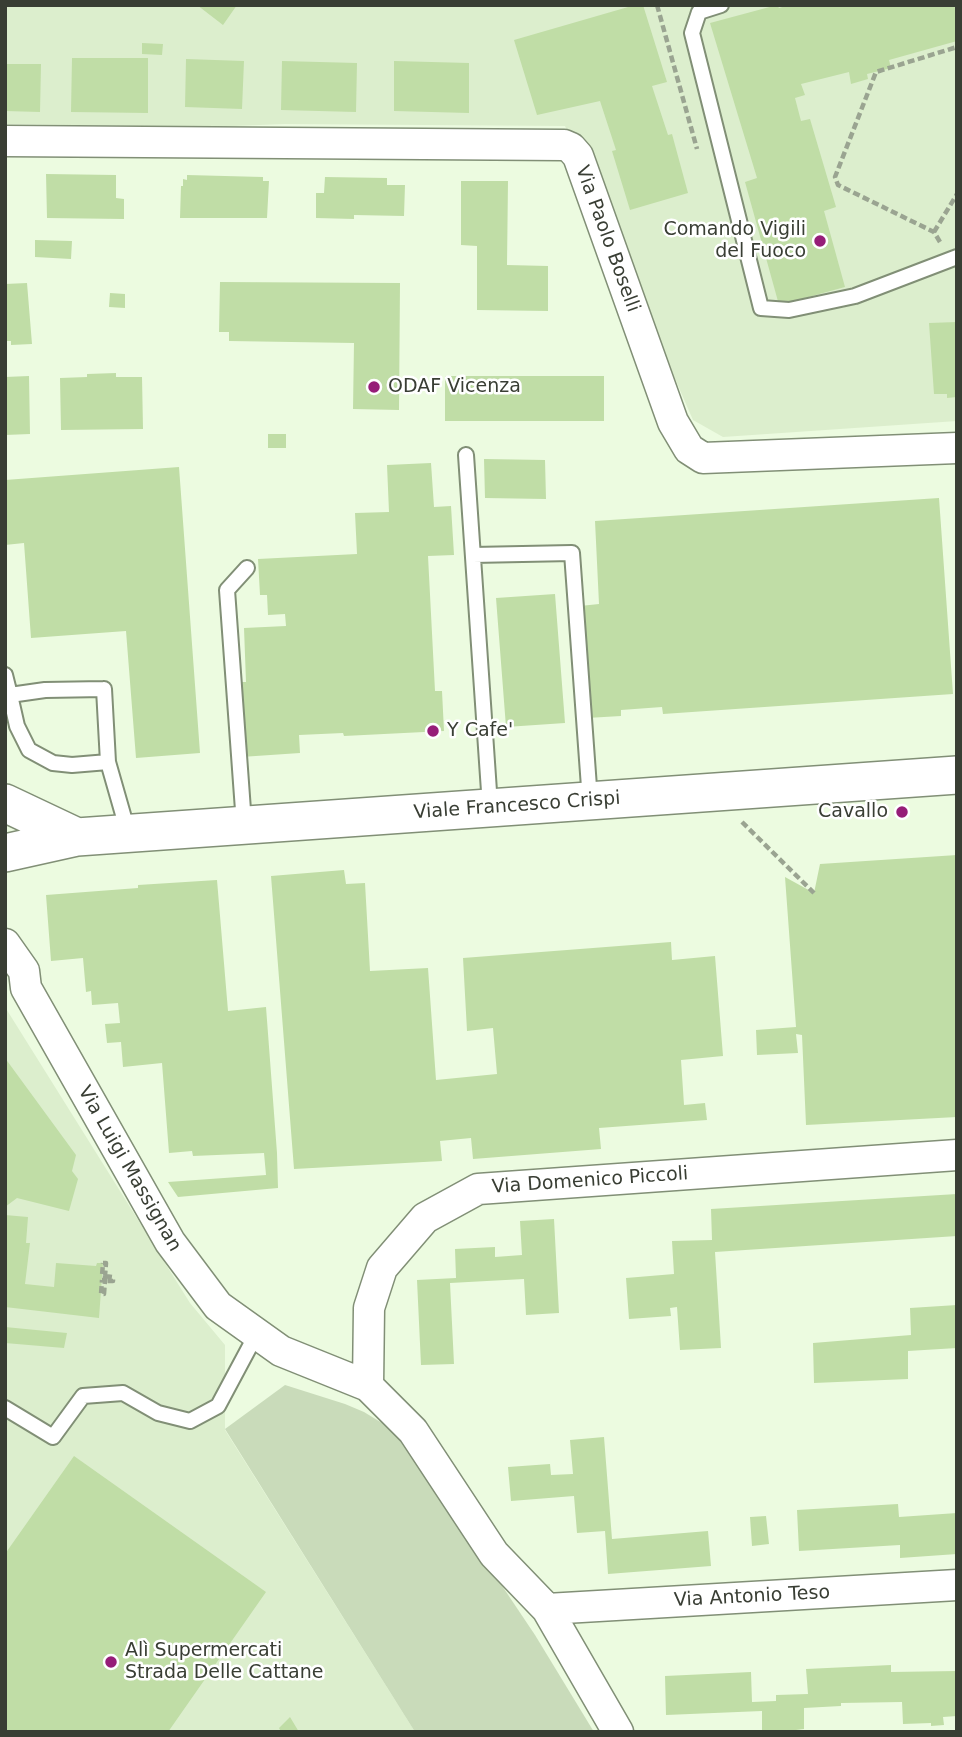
<!DOCTYPE html>
<html>
<head>
<meta charset="utf-8">
<style>
	body { margin:0 }
	#map { position:relative; width:962px; height:1737px; overflow:hidden; background:#ecfbe0; font-family:"DejaVu Sans",sans-serif }
	canvas { display:block }
	.frame { position:absolute; inset:0; border:7px solid #393e34; pointer-events:none }
</style>
</head>
<body>
<div id="map">
<canvas width="962" height="1737"></canvas>
<div class="frame"></div>
</div>
<script>
const c = document.querySelector('canvas').getContext('2d');
c.lineJoin = 'round';
function paint(path, color) { c.fillStyle = color; c.fill(path, 'evenodd'); }
const poly = rows => new Path2D(rows.map(r => 'M' + r).join(''));
function strokePath(path, color, width, dash) { c.strokeStyle = color; c.lineWidth = width; c.lineCap = dash ? 'butt' : 'round'; c.setLineDash(dash || []); c.stroke(path); }
function drawText(font, color, halo, rows, align = 'center') {
  c.font = font + ' "DejaVu Sans",sans-serif'; c.lineWidth = 5; c.setLineDash([]); c.textBaseline = 'middle'; c.strokeStyle = halo; c.fillStyle = color; for (const [text, x, y, turn = 0] of rows) {
    c.save(); c.translate(x, y); c.rotate((+turn || 0) * Math.PI / 180); c.textAlign = isNaN(turn) ? turn : align; if (halo) c.strokeText(text, 0, 0); c.fillText(text, 0, 0); c.restore();
  }
}
const built = poly([
	[5,5,957,5,957,421,723,437,693,420,565,126,285,124,208,127,5,124],
	[5,1007,190,1303,225,1345,225,1430,415,1732,5,1732]
]);
const green = poly([
	[285,1385,345,1404,364,1412,382,1423,411,1450,535,1635,594,1732,415,1732,225,1429]
]);
const building = poly([
	[197,5,237,5,223,25],
	[635,5,643,5,667,82,652,86,668,135,672,134,688,193,630,210,612,151,616,150,600,101,537,115,514,40],
	[777,5,779,8,789,5,954,5,957,14,957,41,889,60,891,68,867,74,868,79,851,84,849,72,801,84,805,95,795,98,801,121,810,119,836,207,824,211,845,287,779,305,745,182,757,178,710,23],
	[142,43,163,44,162,55,142,54],
	[72,58,148,58,148,113,71,112],
	[186,59,244,61,242,109,185,107],
	[282,61,357,63,356,112,281,110],
	[394,61,469,63,469,113,394,111],
	[5,64,41,64,40,112,5,111],
	[46,174,116,175,116,198,124,199,124,219,47,218],
	[187,175,263,177,263,181,269,181,267,218,180,218,181,186,183,186,183,179,187,180],
	[325,177,387,178,387,185,405,185,404,216,354,215,354,219,316,218,316,193,324,193],
	[461,181,508,181,507,265,548,266,548,311,477,310,477,246,461,245],
	[35,240,72,241,71,259,35,257],
	[220,282,400,283,399,410,353,409,354,343,229,341,229,332,219,332],
	[27,283,32,344,11,345,11,341,5,341,5,284],
	[110,293,125,294,125,308,109,307],
	[957,322,957,397,947,398,947,394,934,394,929,323],
	[116,373,116,377,142,377,143,429,61,430,60,378,87,377,87,374],
	[29,376,30,434,5,435,5,377],
	[445,376,604,376,604,421,445,421],
	[268,434,286,434,286,448,268,448],
	[484,459,545,460,546,499,485,498],
	[431,463,434,507,451,506,454,555,428,556,435,691,442,691,444,731,344,736,343,733,299,735,300,753,241,757,241,682,246,682,244,628,286,626,285,614,268,615,267,595,260,595,258,559,357,554,355,513,389,512,387,465],
	[179,467,200,753,136,758,126,631,31,638,24,543,5,545,5,480],
	[939,498,953,694,663,714,662,707,621,710,621,716,587,718,580,606,599,604,595,521],
	[555,594,565,723,506,727,496,598],
	[957,855,957,1117,806,1125,802,1035,796,1034,798,1053,757,1055,756,1030,796,1027,785,877,814,893,820,864],
	[344,870,346,884,365,883,370,971,428,968,436,1080,497,1074,493,1028,467,1031,463,958,671,942,672,960,715,956,723,1056,681,1060,684,1105,705,1103,707,1120,599,1128,601,1149,473,1159,471,1138,440,1141,442,1161,294,1169,271,876],
	[217,880,228,1011,266,1007,277,1153,278,1188,178,1197,168,1182,266,1175,264,1153,193,1156,192,1151,169,1153,162,1063,123,1067,121,1042,107,1043,105,1024,120,1023,118,1003,92,1005,91,991,86,992,83,958,51,961,46,895,138,888,138,885],
	[5,1058,76,1155,72,1171,78,1179,69,1211,17,1198,5,1207],
	[957,1194,957,1236,715,1252,721,1348,680,1350,677,1307,670,1308,671,1316,629,1319,626,1278,674,1274,672,1241,712,1240,711,1209],
	[5,1215,28,1217,26,1243,30,1243,25,1284,54,1287,56,1263,96,1266,97,1263,103,1263,99,1318,5,1307],
	[554,1219,559,1313,526,1315,524,1279,450,1283,454,1364,421,1365,417,1280,456,1278,455,1249,495,1247,495,1257,522,1255,520,1221],
	[957,1305,957,1348,908,1351,908,1379,814,1383,813,1343,911,1335,910,1308],
	[5,1327,67,1333,64,1348,5,1343],
	[604,1437,612,1539,708,1531,711,1566,608,1574,605,1531,577,1533,574,1496,511,1501,508,1467,550,1464,551,1475,573,1474,570,1440],
	[74,1456,266,1592,168,1732,5,1732,5,1554],
	[898,1504,899,1517,957,1513,957,1554,900,1558,900,1545,799,1551,797,1510],
	[766,1516,769,1544,752,1546,750,1517],
	[891,1665,891,1672,957,1671,957,1716,943,1717,944,1725,931,1726,931,1723,903,1724,902,1702,841,1703,841,1706,804,1708,804,1729,796,1730,796,1732,762,1732,762,1711,666,1715,665,1676,751,1672,752,1702,776,1701,776,1695,808,1694,806,1669],
	[290,1717,299,1732,281,1732,279,1728]
]);
const path = poly([
	[657,5,697,149],
	[934,232,957,194],
	[940,242,934,232,838,185,835,177,876,72,957,47],
	[742,822,814,893],
	[103,1263,106,1263,105,1276,102,1276,103,1263],
	[105,1276,113,1277,113,1281,105,1281,105,1276],
	[102,1280,105,1280,104,1294,101,1294,102,1280]
]);
const service = poly([
	[721,5,699,12,692,33,761,308,789,310,855,296,957,257],
	[466,455,490,806],
	[473,555,572,553,590,801],
	[5,675,10,695],
	[104,689,108,762,72,765,53,763,29,750,17,726,10,695,45,690,104,689],
	[108,762,128,832],
	[244,824,227,590,247,568],
	[5,1408,53,1437,83,1396,123,1393,158,1413,190,1421,218,1406,257,1333]
]);
const minor = poly([
	[5,141,564,145,571,148,578,156,673,422,689,449,703,458,957,448],
	[5,944,24,971,26,988,170,1242,218,1306,281,1351,368,1386],
	[547,1609,957,1585],
	[618,1732,547,1609,494,1554,413,1431,368,1386,369,1308,382,1268,425,1218,478,1189,957,1155]
]);
const tertiary = poly([
	[5,803,77,837],
	[5,853,77,837,957,775]
]);
const markers = [
	[820,241,7,"#961d78"],
	[374,387,7,"#961d78"],
	[433,731,7,"#961d78"],
	[902,812,7,"#961d78"],
	[111,1662,7,"#961d78"]
];
const poiNames = [
	["Comando Vigili",806,230,"right"],
	["del Fuoco",806,252,"right"],
	["ODAF Vicenza",388,387],
	["Y Cafe'",447,731],
	["Cavallo",888,812,"right"],
	["Alì Supermercati",125,1651],
	["Strada Delle Cattane",125,1673]
];
const streetNames = [
	["Via Paolo Boselli",607,239,70],
	["Viale Francesco Crispi",517,806,-4],
	["Via Luigi Massignan",129,1169,60],
	["Via Domenico Piccoli",590,1181,-4],
	["Via Antonio Teso",752,1597,-3]
];
paint(built, '#dceecd');
paint(green, '#c9dbba');
paint(building, '#c0dda6');
strokePath(service, '#818f76', 18);
strokePath(minor, '#818f76', 33);
strokePath(tertiary, '#818f76', 40);
strokePath(path, '#9aa491', 4.5, [7, 3.5]);
strokePath(service, '#fff', 14);
strokePath(minor, '#fff', 30);
strokePath(tertiary, '#fff', 37);
for (const [x, y, r, color] of markers) { const dot = new Path2D(); dot.arc(x, y, r, 0, 2 * Math.PI); c.fillStyle = color; c.fill(dot); strokePath(dot, '#fff', 2.5); }
drawText('19px', '#393e34', '#fff', poiNames, 'left');
drawText('19px', '#393e34', '#fff', streetNames);
</script>
</body>
</html>
